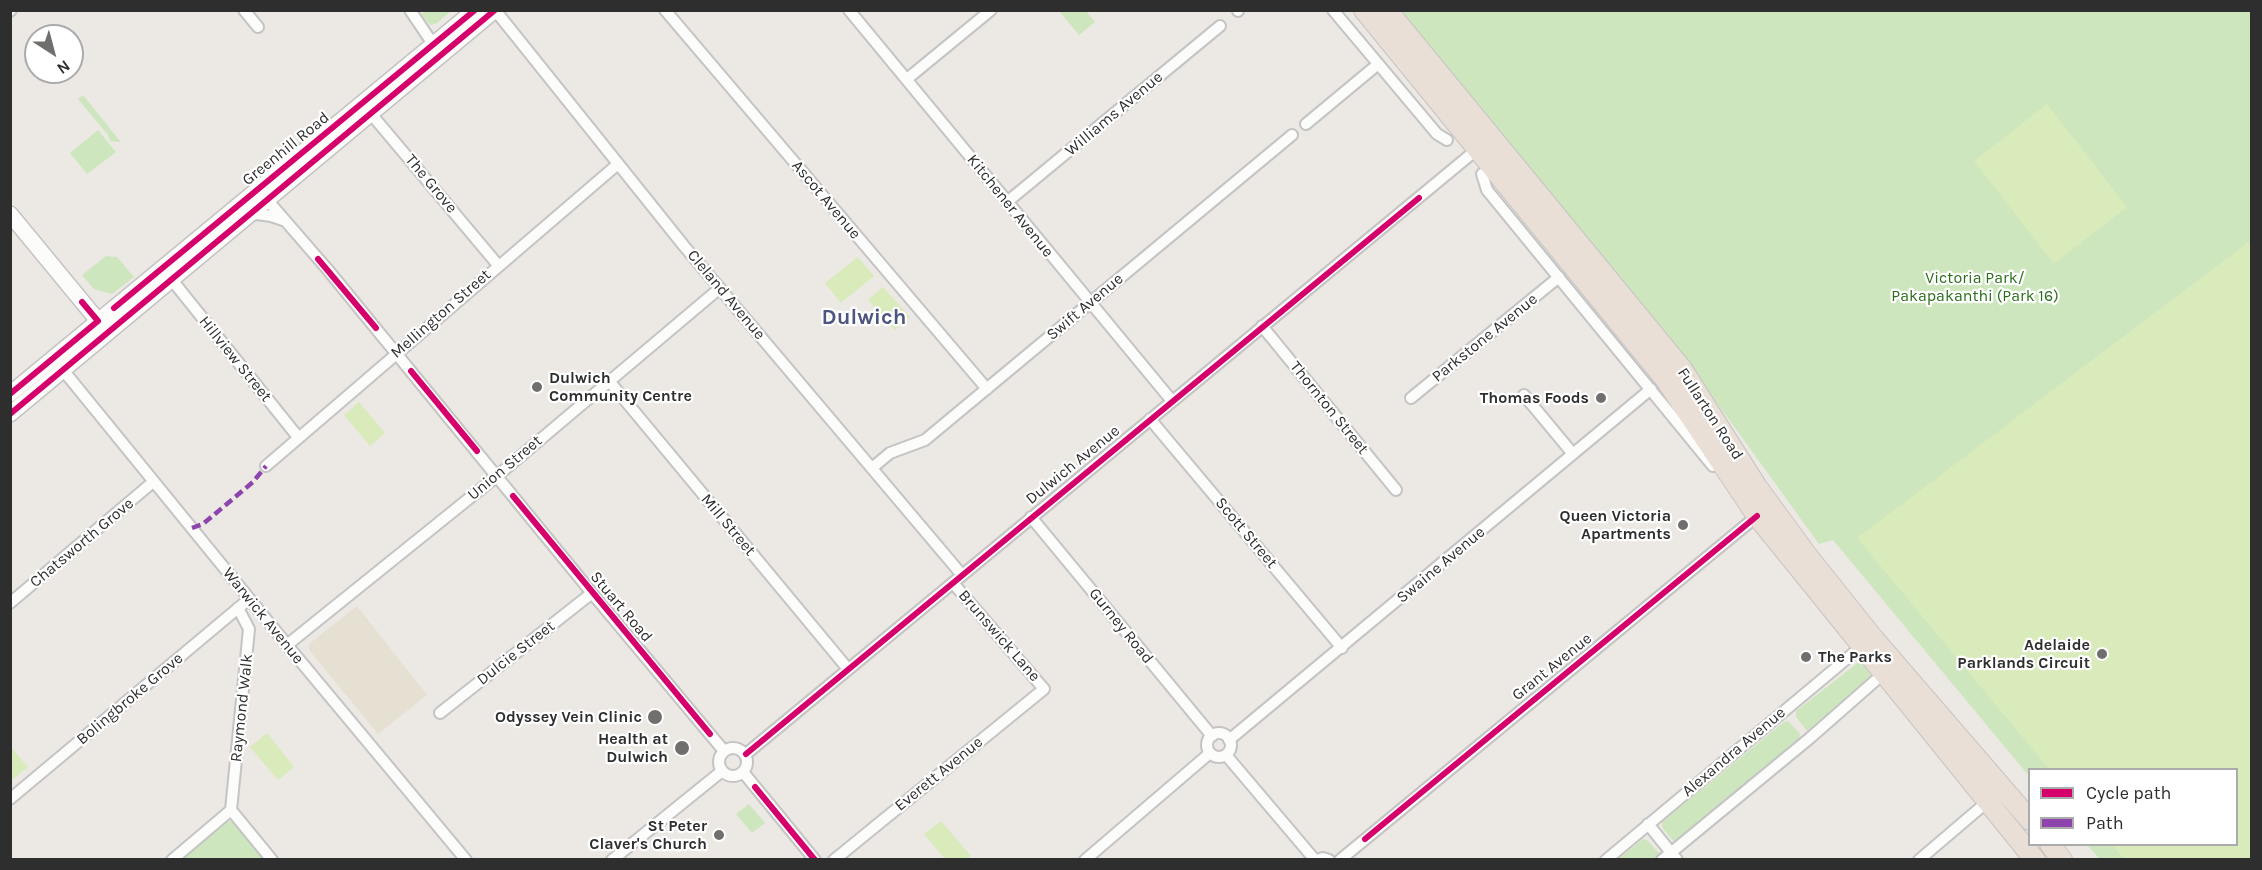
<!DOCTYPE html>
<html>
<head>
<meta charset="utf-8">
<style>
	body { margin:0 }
	#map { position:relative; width:2262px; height:870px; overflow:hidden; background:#ece8e4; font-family:Karla,sans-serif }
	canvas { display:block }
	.frame { position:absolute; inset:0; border:12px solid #2e2e2e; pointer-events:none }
	.legend { position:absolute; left:2028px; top:768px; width:210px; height:78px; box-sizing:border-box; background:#fff; border:2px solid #ababab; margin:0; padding:8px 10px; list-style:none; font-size:18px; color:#2e2e2e }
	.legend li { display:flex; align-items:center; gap:12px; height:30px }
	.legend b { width:30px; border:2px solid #ababab }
	.north { position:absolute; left:24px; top:24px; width:60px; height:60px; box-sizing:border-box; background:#fff; border:2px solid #ababab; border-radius:50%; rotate:144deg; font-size:16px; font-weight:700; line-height:24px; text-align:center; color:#2e2e2e }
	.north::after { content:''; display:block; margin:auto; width:21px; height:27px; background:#706f6e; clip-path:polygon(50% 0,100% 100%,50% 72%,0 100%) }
</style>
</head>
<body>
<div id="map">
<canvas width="2262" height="870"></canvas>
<div class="frame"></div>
<ul class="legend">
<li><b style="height:8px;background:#d6006c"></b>Cycle path</li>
<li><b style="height:8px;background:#8e44ad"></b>Path</li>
</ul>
<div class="north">N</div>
</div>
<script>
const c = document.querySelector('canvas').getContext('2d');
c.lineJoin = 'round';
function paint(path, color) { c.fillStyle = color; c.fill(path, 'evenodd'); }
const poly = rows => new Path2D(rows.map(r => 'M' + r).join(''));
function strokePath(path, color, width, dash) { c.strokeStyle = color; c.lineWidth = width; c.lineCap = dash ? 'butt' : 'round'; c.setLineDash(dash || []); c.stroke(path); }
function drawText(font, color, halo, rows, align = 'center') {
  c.font = font + ' Karla,sans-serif'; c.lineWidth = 4.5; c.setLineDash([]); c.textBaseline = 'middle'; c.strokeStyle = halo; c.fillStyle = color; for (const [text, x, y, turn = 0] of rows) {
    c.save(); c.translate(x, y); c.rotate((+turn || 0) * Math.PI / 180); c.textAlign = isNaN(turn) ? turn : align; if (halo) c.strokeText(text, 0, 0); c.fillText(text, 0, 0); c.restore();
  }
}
const education = poly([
	[357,606,427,695,378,734,309,650,309,644]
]);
const green = poly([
	[426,11,451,10,451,11,437,23,430,25,421,14],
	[1059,11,1086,11,1095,22,1079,35],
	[1396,11,2251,11,2251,859,2100,859,2087,845,2236,844,2236,770,2030,770,2029,776,1833,540,1819,544,1696,374],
	[83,95,120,141,119,142,110,141,108,135,78,99],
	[98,130,116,152,87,174,70,153],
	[106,256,117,257,134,277,112,294,94,289,82,275],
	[1860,661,1873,677,1811,731,1807,731,1796,717,1796,711],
	[1788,721,1800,734,1799,741,1677,841,1673,841,1662,827,1662,822,1784,722],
	[749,804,765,823,752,833,736,814],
	[232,821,240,827,267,860,179,860,223,823],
	[1643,839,1647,840,1659,853,1656,859,1617,860]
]);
const pitch = poly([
	[2047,104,2127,207,2054,264,1974,161],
	[2251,240,2251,859,2124,859,2112,845,2236,844,2236,770,2049,769,1857,538],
	[858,257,874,276,841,303,825,283],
	[883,287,910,317,895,330,868,300],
	[359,402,385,433,370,446,344,415],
	[267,733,294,767,278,780,250,747],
	[10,746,28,767,11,781,10,780],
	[941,821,971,856,967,859,945,859,924,834]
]);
const street = poly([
	[244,10,258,27],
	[410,10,437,50],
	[495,10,684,246,962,575],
	[665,10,987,389],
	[849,10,1172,401],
	[1333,10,1437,134,1447,140],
	[10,11,11,10],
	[1238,11,1238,10],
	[907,79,991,10],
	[367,109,498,265],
	[1306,124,1377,65],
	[1482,174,1487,190,1713,466],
	[263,195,328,270,592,593,724,751],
	[1007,202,1220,26],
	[249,216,257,214,271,216,283,220],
	[172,280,298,437],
	[1262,326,1396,490],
	[63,370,287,645,466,860],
	[609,381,848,669],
	[1524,395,1573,454],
	[1411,398,1559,277],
	[1150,419,1342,648],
	[266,466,618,164],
	[872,468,890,453,925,440,1292,135],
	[1031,517,1212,736],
	[10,603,153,482],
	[287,645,497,476,720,288],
	[440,713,592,593],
	'1207 745a12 12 0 1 1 24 0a12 12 0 1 1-24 0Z',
	[1229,740,1651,389],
	'719 762a14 14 0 1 1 28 0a14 14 0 1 1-28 0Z',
	[746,754,1481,146],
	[1226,755,1315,860],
	[743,772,815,860],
	[10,799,249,599],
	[231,810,249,629,238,608],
	[1648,824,1677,860],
	[172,860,231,810,272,860],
	[612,860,722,771],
	[834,860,1044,689,953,583],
	[1085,860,1210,753],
	[1317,860,1323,858,1329,860],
	[1340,860,1757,516],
	[1606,860,1862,646],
	[1662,860,1810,738,1884,673],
	[1919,860,1987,802]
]);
const secondary = poly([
	[10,214,104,328],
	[10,394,475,10],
	[10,414,495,10]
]);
const highway = poly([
	[1364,10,1666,380,1757,516,2035,860],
	[1387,10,1682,369,1757,487,1806,554,1873,638,2030,820],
	[2050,844,2062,860]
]);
const quiet = poly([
	[192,528,203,524,253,482,266,466]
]);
const cycleway = poly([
	[318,259,376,328],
	[114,308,475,10],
	[411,371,477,451],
	[10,394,98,321,82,302],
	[10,414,495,10],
	[513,496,710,734],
	[746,754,1419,198],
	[755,787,815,860],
	[1365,839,1757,516]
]);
const markers = [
	[537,387,6,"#706f6e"],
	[1601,398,6,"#706f6e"],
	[1683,525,6,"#706f6e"],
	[2102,654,6,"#706f6e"],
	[1806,657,6,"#706f6e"],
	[655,717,8,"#706f6e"],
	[682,748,8,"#706f6e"],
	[719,835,6,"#706f6e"]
];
const streetNames = [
	["Williams Avenue",1114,114,-40],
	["Greenhill Road",286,149,-39],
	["The Grove",431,184,50],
	["Ascot Avenue",826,200,50],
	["Kitchener Avenue",1010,206,51],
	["Cleland Avenue",726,295,50],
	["Swift Avenue",1085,307,-40],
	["Mellington Street",441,314,-41],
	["Parkstone Avenue",1485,338,-39],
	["Hillview Street",235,359,51],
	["Thornton Street",1329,408,51],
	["Fullarton Road",1710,414,57],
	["Dulwich Avenue",1073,465,-39],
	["Union Street",505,468,-40],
	["Mill Street",728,525,50],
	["Scott Street",1246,533,50],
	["Chatsworth Grove",82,543,-40],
	["Swaine Avenue",1441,565,-40],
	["Stuart Road",621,607,50],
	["Warwick Avenue",263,616,51],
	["Gurney Road",1121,626,51],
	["Brunswick Lane",999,636,49],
	["Dulcie Street",516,653,-38],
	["Grant Avenue",1552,667,-39],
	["Bolingbroke Grove",130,699,-40],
	["Raymond Walk",242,708,-84],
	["Alexandra Avenue",1734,752,-40],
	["Everett Avenue",939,774,-39]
];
const parkNames = [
	["Victoria Park/",1975,278],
	["Pakapakanthi (Park 16)",1975,296]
];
const poiNames = [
	["Dulwich",549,378,"left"],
	["Community Centre",549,396,"left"],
	["Thomas Foods",1589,398],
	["Queen Victoria",1671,516],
	["Apartments",1671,534],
	["Adelaide",2090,645],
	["Parklands Circuit",2090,663],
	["The Parks",1818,657,"left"],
	["Odyssey Vein Clinic",642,717],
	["Health at",668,739],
	["Dulwich",668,757],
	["St Peter",707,826],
	["Claver's Church",707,844]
];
const districtNames = [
	["Dulwich",864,318]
];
paint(education, '#e6e0d3');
paint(green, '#cee6be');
paint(pitch, '#d9eabb');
strokePath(street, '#c5c4c5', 14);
strokePath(secondary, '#c5c4c5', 18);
strokePath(highway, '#c6c5c4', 22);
strokePath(street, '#fcfcfb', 10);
strokePath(secondary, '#fcfcfb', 15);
strokePath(highway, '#eadfd6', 20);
strokePath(quiet, '#8e44ad', 4.5, [9, 4.5]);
strokePath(cycleway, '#d6006c', 6);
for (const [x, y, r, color] of markers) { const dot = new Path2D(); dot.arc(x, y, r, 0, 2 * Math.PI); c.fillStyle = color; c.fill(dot); strokePath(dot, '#fff', 2); }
drawText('16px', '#2e2e2e', '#fff', streetNames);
drawText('16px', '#2c6e1b', '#fff', parkNames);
drawText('bold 16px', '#2e2e2e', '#fff', poiNames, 'right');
drawText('bold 22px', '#4d5680', '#fff', districtNames);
</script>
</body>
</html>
